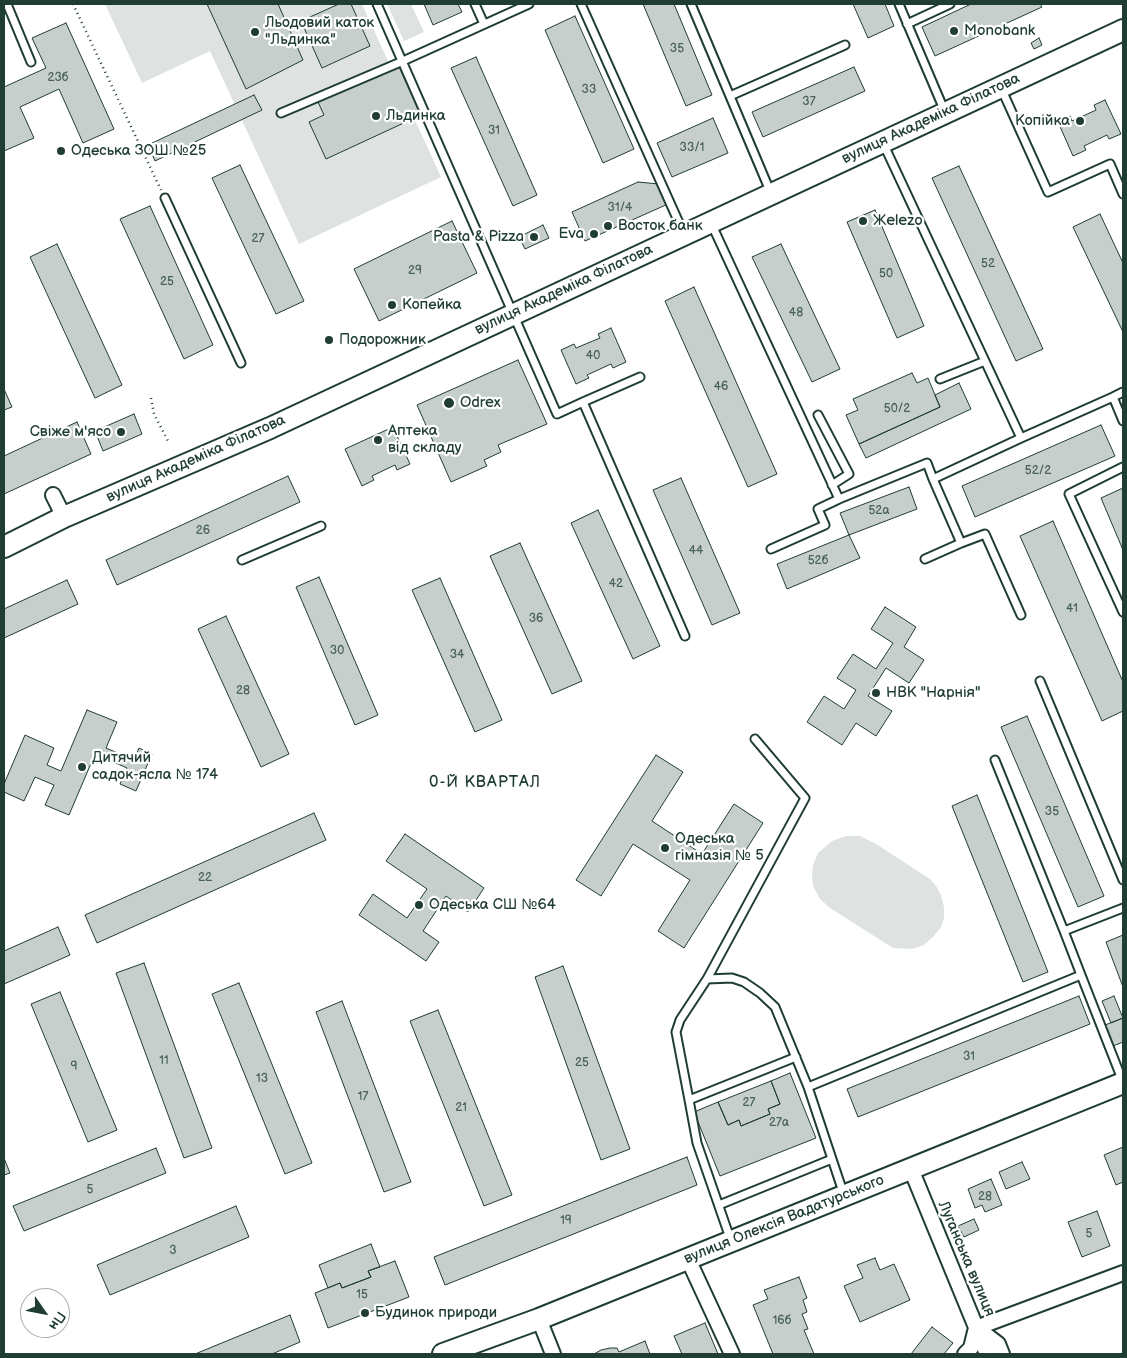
<!DOCTYPE html>
<html>
<head>
<meta charset="utf-8">
<style>
	body { margin:0 }
	#map { position:relative; width:1127px; height:1358px; overflow:hidden; background:#fff; font-family:"Balsamiq Sans",sans-serif }
	canvas { display:block }
	.frame { position:absolute; inset:0; border:5px solid #1f3d34; pointer-events:none }
	.north { position:absolute; left:20px; top:1288px; width:50px; height:50px; box-sizing:border-box; background:#fff; border:1px solid #a5b1ae; border-radius:50%; rotate:123deg; font-size:14px; font-weight:700; line-height:20px; text-align:center; color:#1f3d34 }
	.north::after { content:''; display:block; margin:auto; width:18px; height:22px; background:#1f3d34; clip-path:polygon(50% 0,100% 100%,50% 72%,0 100%) }
</style>
</head>
<body>
<div id="map">
<canvas width="1127" height="1358"></canvas>
<div class="frame"></div>
<div class="north">Пн</div>
</div>
<script>
const c = document.querySelector('canvas').getContext('2d');
c.lineJoin = 'round';
function paint(path, color) { c.fillStyle = color; c.fill(path, 'evenodd'); }
const poly = rows => new Path2D(rows.map(r => 'M' + r).join(''));
function strokePath(path, color, width, dash) { c.strokeStyle = color; c.lineWidth = width; c.lineCap = dash ? 'butt' : 'round'; c.setLineDash(dash || []); c.stroke(path); }
function drawText(font, color, halo, rows, align = 'center') {
  c.font = font + ' "Balsamiq Sans",sans-serif'; c.lineWidth = 4.5; c.setLineDash([]); c.textBaseline = 'middle'; c.strokeStyle = halo; c.fillStyle = color; for (const [text, x, y, turn = 0] of rows) {
    c.save(); c.translate(x, y); c.rotate((+turn || 0) * Math.PI / 180); c.textAlign = isNaN(turn) ? turn : align; if (halo) c.strokeText(text, 0, 0); c.fillText(text, 0, 0); c.restore();
  }
}
const green = poly([
	[105,4,362,4,441,177,299,244,210,51,142,83],
	[387,4,411,4,424,32,404,41],
	[846,836,860,836,876,844,930,879,936,886,941,895,944,907,944,918,941,927,933,937,924,945,912,949,893,948,830,908,820,899,813,886,812,877,813,865,818,853,832,841]
]);
const building = poly([
	[207,4,278,4,303,60,246,89,207,4],
	[339,4,351,4,370,46,322,68,301,21,339,4],
	[424,4,458,4,462,12,433,25,424,4],
	[643,4,674,4,712,95,686,106,643,4],
	[853,4,885,4,894,26,868,38,853,4],
	[971,4,1040,4,1042,7,935,56,922,27,971,4],
	[575,16,634,149,603,163,545,30,575,16],
	[66,23,114,129,83,143,59,89,20,107,34,138,4,151,4,87,46,68,32,38,66,23],
	[1039,38,1042,45,1034,49,1031,43,1039,38],
	[476,57,537,195,513,206,451,68,476,57],
	[398,64,421,115,326,159,309,122,324,115,318,102,398,64],
	[854,67,865,91,763,137,752,112,854,67],
	[254,95,262,110,155,161,148,145,254,95],
	[1105,100,1121,134,1109,139,1107,135,1084,146,1086,150,1073,156,1058,122,1070,116,1072,121,1096,110,1094,105,1105,100],
	[713,118,728,153,672,177,657,143,713,118],
	[240,165,304,301,276,314,212,178,240,165],
	[959,166,1043,349,1016,361,932,178,959,166],
	[638,182,659,184,668,204,585,241,572,212,638,182],
	[150,206,213,345,184,359,120,219,150,206],
	[875,210,924,326,897,338,847,222,875,210],
	[1100,214,1123,263,1123,332,1073,227,1100,214],
	[452,221,477,273,379,321,354,269,452,221],
	[543,225,549,238,525,249,519,237,543,225],
	[57,244,122,385,95,398,30,257,57,244],
	[781,244,840,369,812,382,752,257,781,244],
	[694,287,777,474,748,487,665,301,694,287],
	[611,328,626,362,613,368,611,364,587,375,589,378,576,384,561,350,574,344,576,348,600,338,598,334,611,328],
	[518,360,547,424,498,445,501,452,484,460,487,466,451,482,417,405,518,360],
	[912,373,917,383,928,378,940,407,859,444,846,415,858,410,853,399,912,373],
	[959,383,971,409,866,458,859,444,940,407,935,395,959,383],
	[4,389,12,407,4,410,4,389],
	[134,414,142,434,103,451,95,431,134,414],
	[77,422,91,454,4,494,4,456,77,422],
	[1101,425,1115,456,975,517,962,486,1101,425],
	[393,427,410,464,397,470,395,465,372,476,374,480,362,486,345,449,393,427],
	[288,476,300,502,117,585,106,560,288,476],
	[681,478,740,613,712,625,653,490,681,478],
	[909,487,917,509,849,535,840,513,909,487],
	[1123,488,1123,550,1101,498,1123,488],
	[598,510,660,646,633,659,571,523,598,510],
	[1053,521,1123,682,1123,711,1102,721,1020,536,1053,521],
	[849,535,860,558,787,589,777,564,849,535],
	[520,543,582,681,552,694,490,556,520,543],
	[319,577,378,715,355,725,296,587,319,577],
	[440,578,502,720,475,732,412,590,440,578],
	[67,580,78,604,4,638,4,609,67,580],
	[885,607,916,627,904,647,924,660,909,683,886,668,868,696,892,711,876,736,856,723,842,745,807,722,824,696,844,709,856,690,837,678,853,654,876,669,893,643,871,629,885,607],
	[226,616,289,754,261,767,198,629,226,616],
	[87,710,117,722,106,748,134,760,139,748,152,754,136,791,120,784,127,768,95,754,69,815,45,805,54,785,35,777,24,801,4,792,4,784,25,735,54,748,47,765,61,771,87,710],
	[1027,716,1104,896,1078,907,1001,727,1027,716],
	[656,755,683,772,652,821,702,854,734,804,763,823,684,948,658,931,690,880,633,844,601,896,576,880,656,755],
	[977,795,1048,972,1023,982,952,806,977,795],
	[314,813,326,840,97,943,85,915,314,813],
	[405,834,484,888,468,912,446,896,423,931,439,942,426,961,359,915,373,894,407,918,427,889,386,861,405,834],
	[58,927,70,955,4,984,4,951,58,927],
	[1123,935,1123,987,1106,942,1123,935],
	[144,963,212,1148,184,1158,116,973,144,963],
	[563,966,630,1149,601,1160,535,977,563,966],
	[239,983,312,1163,285,1174,212,994,239,983],
	[60,992,117,1130,88,1142,31,1004,60,992],
	[1079,996,1090,1024,858,1117,847,1089,1079,996],
	[1114,996,1123,1018,1111,1023,1102,1001,1114,996],
	[342,1001,411,1182,384,1192,316,1012,342,1001],
	[438,1010,512,1195,484,1206,410,1021,438,1010],
	[1123,1018,1123,1042,1113,1046,1105,1025,1123,1018],
	[790,1073,816,1138,720,1176,694,1112,718,1102,728,1125,739,1120,741,1126,770,1114,768,1109,780,1104,771,1081,790,1073],
	[771,1081,780,1104,768,1109,770,1114,741,1126,739,1120,728,1125,718,1102,771,1081],
	[1123,1147,1123,1182,1116,1185,1104,1155,1123,1147],
	[156,1148,166,1173,24,1231,13,1206,156,1148],
	[687,1157,697,1185,445,1285,434,1257,687,1157],
	[4,1158,10,1173,4,1175,4,1158],
	[1022,1162,1030,1179,1006,1189,999,1172,1022,1162],
	[991,1179,1002,1205,985,1212,982,1205,975,1208,968,1189,991,1179],
	[236,1206,249,1237,110,1295,97,1265,236,1206],
	[1097,1211,1110,1246,1082,1257,1068,1222,1097,1211],
	[974,1219,979,1230,964,1237,958,1226,974,1219],
	[371,1244,380,1267,368,1271,371,1277,342,1288,340,1283,328,1288,319,1265,371,1244],
	[875,1258,880,1270,894,1264,910,1300,860,1322,844,1286,863,1278,857,1265,875,1258],
	[395,1261,409,1297,328,1328,315,1293,340,1283,342,1288,371,1277,368,1271,395,1261],
	[799,1277,807,1298,803,1300,807,1312,802,1314,808,1329,804,1330,814,1354,773,1354,753,1305,768,1299,764,1290,799,1277],
	[290,1315,300,1342,272,1354,195,1354,290,1315],
	[705,1323,718,1354,682,1354,674,1336,705,1323],
	[932,1327,953,1343,944,1354,911,1354,932,1327],
	[645,1341,650,1354,594,1354,601,1350,610,1348,617,1348,619,1352,645,1341]
]);
const path = poly([
	[73,4,161,190],
	[151,398,154,414,168,441]
]);
const lane = poly([
	[7,4,31,62],
	[377,4,557,414,583,402,685,636],
	[475,4,484,24],
	[581,4,684,234],
	[691,4,770,191],
	[899,4,945,112],
	[907,24,950,4],
	[1001,88,1048,192,1110,164,1123,194],
	[730,96,845,45],
	[281,113,403,61,529,4],
	[883,143,1021,438],
	[165,198,241,363],
	[711,223,839,499,927,463,933,479,1021,438,1113,397,1123,421],
	[940,379,985,361],
	[1113,397,1123,392],
	[583,402,640,377],
	[818,415,849,474,832,485],
	[1123,467,1069,494,1123,612],
	[961,543,985,534,1021,615],
	[771,549,825,525,818,509,839,499],
	[925,559,961,543,933,479],
	[242,560,321,526],
	[1040,681,1123,880],
	[995,760,1064,931],
	[1081,975,1064,931,1123,908],
	[707,979,732,978,744,982,760,993,775,1007,808,1087,844,1195],
	[808,1087,1081,975,1123,1082],
	[689,1100,676,1032,680,1020,707,979,805,798,755,739],
	[719,1205,832,1159],
	[731,1241,697,1143,689,1100,796,1057]
]);
const street = poly([
	[53,495,64,517],
	[911,1169,987,1354],
	[688,1259,732,1354],
	[539,1319,553,1354],
	[976,1328,1123,1273],
	[977,1328,998,1344,1002,1354],
	[965,1354,971,1348,976,1328]
]);
const secondary = poly([
	[4,547,64,517,270,428,1123,30],
	[443,1354,539,1319,1123,1083]
]);
const markers = [
	[954,31,5,"#1f3d34"],
	[255,32,5,"#1f3d34"],
	[376,116,5,"#1f3d34"],
	[1080,121,5,"#1f3d34"],
	[61,151,5,"#1f3d34"],
	[863,221,5,"#1f3d34"],
	[608,226,5,"#1f3d34"],
	[594,234,5,"#1f3d34"],
	[534,237,5,"#1f3d34"],
	[392,305,5,"#1f3d34"],
	[329,340,5,"#1f3d34"],
	[449,403,6,"#1f3d34"],
	[121,432,5,"#1f3d34"],
	[378,440,5,"#1f3d34"],
	[876,693,5,"#1f3d34"],
	[82,767,5,"#1f3d34"],
	[665,848,5,"#1f3d34"],
	[419,905,5,"#1f3d34"],
	[365,1313,5,"#1f3d34"]
];
const numberNames = [
	["35",677,49],
	["23б",58,78],
	["33",589,90],
	["37",809,102],
	["31",494,131],
	["33/1",692,148],
	["31/4",620,208],
	["27",258,239],
	["52",988,264],
	["29",415,271],
	["50",886,274],
	["25",167,282],
	["48",796,313],
	["40",593,356],
	["46",721,387],
	["50/2",897,409],
	["52/2",1038,471],
	["52а",879,511],
	["26",203,531],
	["44",696,551],
	["52б",818,561],
	["42",616,584],
	["41",1072,609],
	["36",536,619],
	["30",337,651],
	["34",457,655],
	["28",243,691],
	["35",1052,812],
	["22",205,878],
	["31",969,1057],
	["11",164,1061],
	["25",582,1063],
	["9",74,1067],
	["13",262,1079],
	["17",363,1097],
	["27",749,1103],
	["21",461,1108],
	["27а",779,1123],
	["5",90,1190],
	["28",985,1197],
	["19",566,1221],
	["5",1089,1234],
	["3",173,1251],
	["15",362,1295],
	["16б",782,1321]
];
const poiNames = [
	["Льодовий каток",265,23],
	["\"Льдинка\"",265,40],
	["Monobank",964,31],
	["Льдинка",386,116],
	["Копійка",1070,121,"right"],
	["Одеська ЗОШ №25",71,151],
	["Жelezo",873,221],
	["Восток банк",618,226],
	["Eva",584,234,"right"],
	["Pasta & Pizza",524,237,"right"],
	["Копейка",402,305],
	["Подорожник",339,340],
	["Odrex",460,403],
	["Аптека",388,431],
	["від складу",388,448],
	["Свіже м'ясо",111,432,"right"],
	["НВК \"Нарнія\"",886,693],
	["Дитячий",92,758],
	["садок-ясла № 174",92,775],
	["Одеська",675,839],
	["гімназія № 5",675,856],
	["Одеська СШ №64",429,905],
	["Будинок природи",375,1313]
];
const streetNames = [
	["вулиця Академіка Філатова",931,119,-25],
	["вулиця Академіка Філатова",564,290,-25],
	["вулиця Академіка Філатова",196,459,-24],
	["вулиця Олексія Вадатурського",784,1220,-22],
	["Луганська вулиця",966,1259,67]
];
const neighbourhoodNames = [
	["0-Й КВАРТАЛ",485,783]
];
paint(green, '#dee3e2');
paint(building, '#c7cfcc');
strokePath(building, '#1f3d34', 1);
strokePath(lane, '#1f3d34', 11);
strokePath(street, '#1f3d34', 18);
strokePath(secondary, '#1f3d34', 24);
strokePath(path, '#1f3d34', 2.5, [1, 4]);
strokePath(lane, '#fff', 7);
strokePath(street, '#fff', 14);
strokePath(secondary, '#fff', 20);
for (const [x, y, r, color] of markers) { const dot = new Path2D(); dot.arc(x, y, r, 0, 2 * Math.PI); c.fillStyle = color; c.fill(dot); strokePath(dot, '#fff', 2); }
drawText('12px', '#49625a', null, numberNames);
drawText('15px', '#1f3d34', '#fff', poiNames, 'left');
drawText('15px', '#1f3d34', '#fff', streetNames);
c.letterSpacing = '1px';
drawText('16px', '#1f3d34', '#fff', neighbourhoodNames);
c.letterSpacing = '0px';
</script>
</body>
</html>
